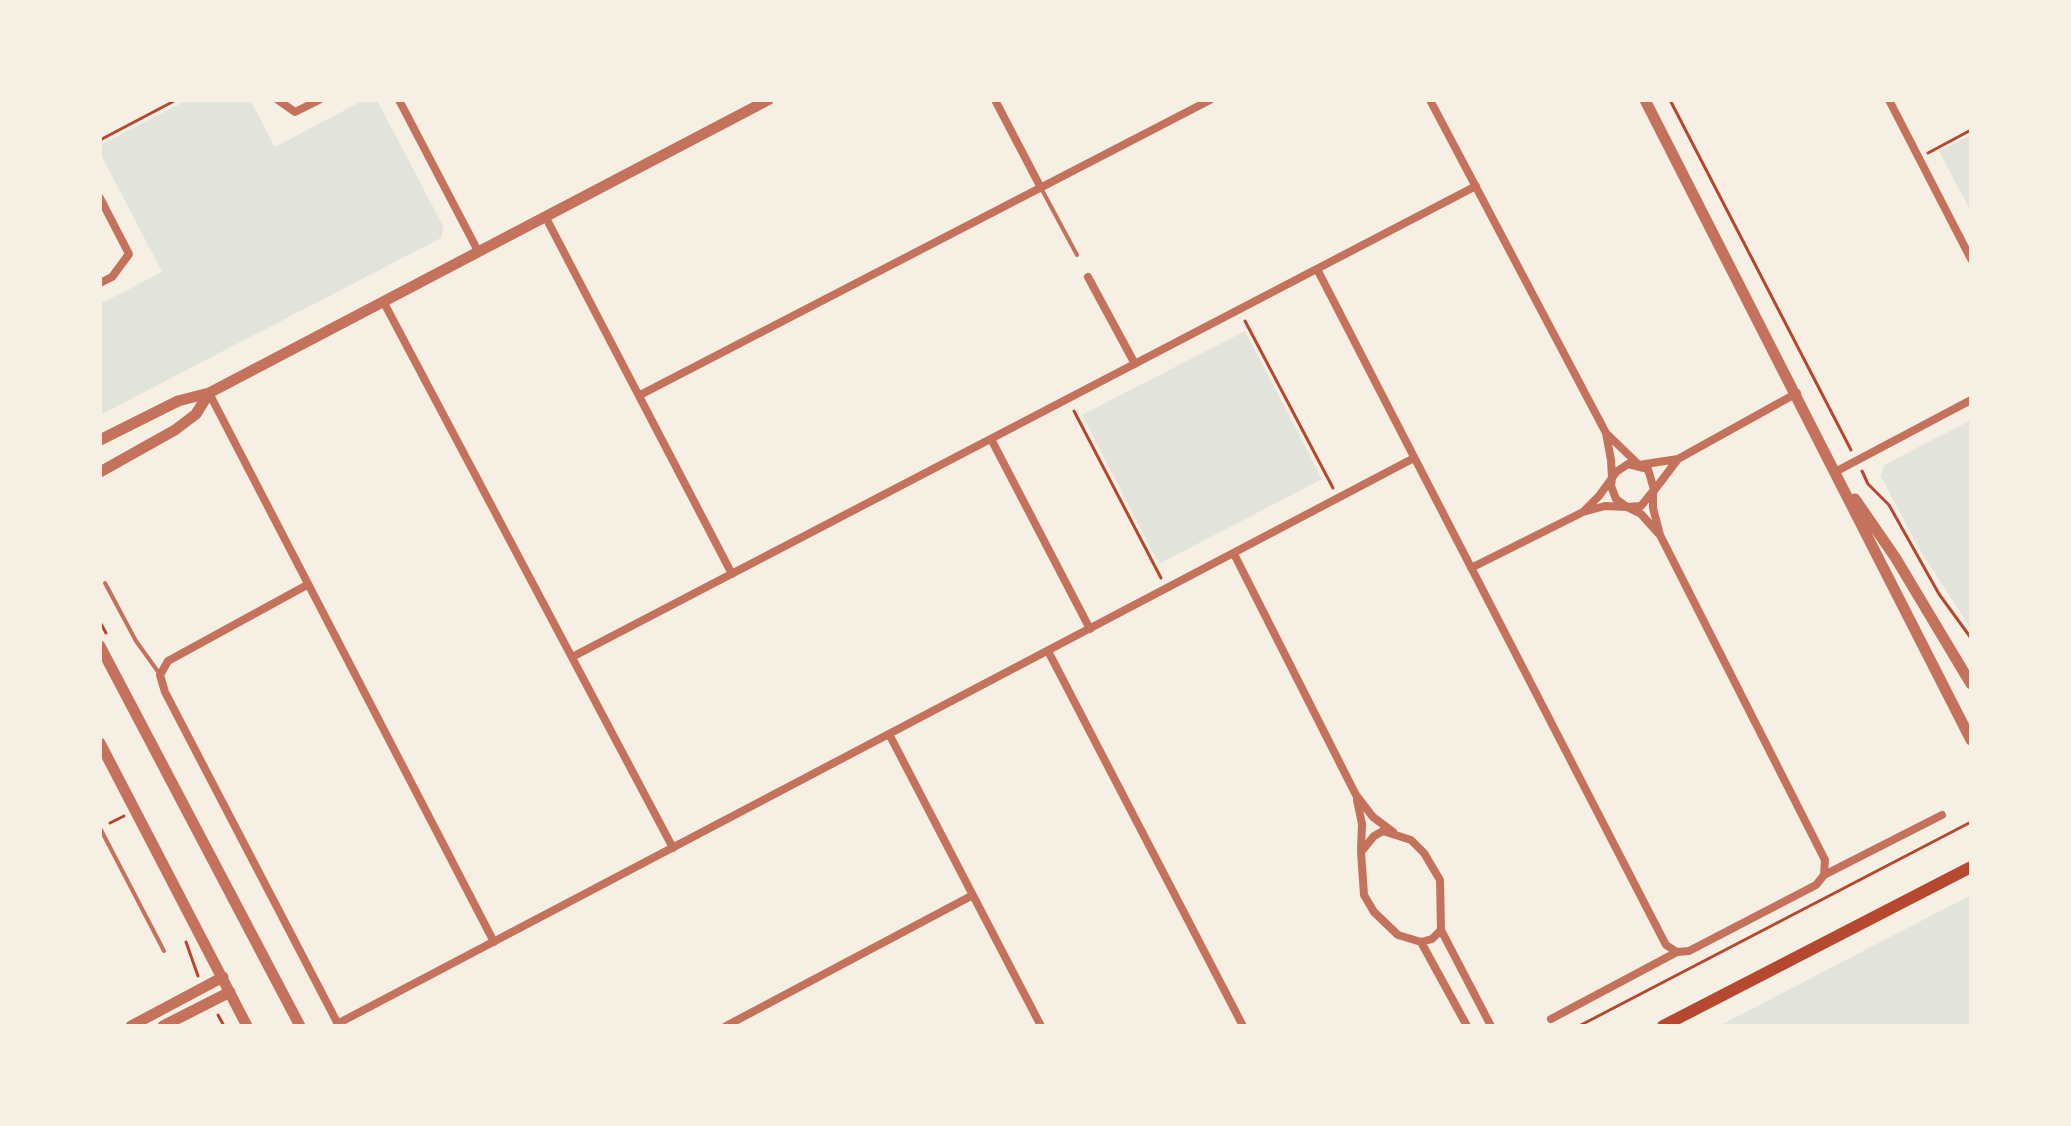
<!DOCTYPE html>
<html>
<head>
<meta charset="utf-8">
<style>
	body { margin:0 }
	#map { position:relative; width:2071px; height:1126px; overflow:hidden; background:#f6efe4; font-family:Rubik,sans-serif }
	canvas { display:block }
	.frame { position:absolute; inset:0; border:102px solid #f6efe4; pointer-events:none }
</style>
</head>
<body>
<div id="map">
<canvas width="2071" height="1126"></canvas>
<div class="frame"></div>
</div>
<script>
const c = document.querySelector('canvas').getContext('2d');
c.lineJoin = 'round';
function paint(path, color) { c.fillStyle = color; c.fill(path, 'evenodd'); }
const poly = rows => new Path2D(rows.map(r => 'M' + r).join(''));
function strokePath(path, color, width, dash) { c.strokeStyle = color; c.lineWidth = width; c.lineCap = dash ? 'butt' : 'round'; c.setLineDash(dash || []); c.stroke(path); }
const green = poly([
	[187,100,250,100,275,147,364,100,378,102,444,228,441,238,100,415,100,304,162,272,100,153,100,145],
	[1971,135,1971,212,1939,151],
	[1245,331,1322,479,1159,564,1082,415],
	[1971,420,1971,629,1918,547,1881,476,1884,465],
	[1971,895,1971,1026,1719,1026]
]);
const path = poly([
	[1670,100,1851,450],
	[100,140,176,100],
	[1928,153,1971,130],
	[1245,321,1333,488],
	[1074,411,1161,578],
	[1862,471,1868,484,1889,505,1939,594,1971,638],
	[100,622,106,633],
	[110,823,124,816],
	[186,942,198,976],
	[218,1015,224,1026],
	[1579,1026,1971,822]
]);
const service = poly([
	[1041,188,1077,255],
	[105,583,136,641,159,673],
	[100,828,164,951]
]);
const minor = poly([
	[278,100,295,112,319,100],
	[399,100,478,251],
	[995,100,1041,188],
	[1430,100,1606,433,1639,465,1678,459,1797,393],
	[1889,100,1971,259],
	[100,198,129,254,112,277,100,283],
	[545,216,732,574],
	[1317,269,1666,945,1677,952,1689,951,1816,885,1824,875,1825,860,1660,535,1653,508,1653,492,1678,459],
	[1088,277,1135,364],
	[383,301,673,848],
	[209,393,494,942],
	[640,395,1210,100],
	[991,439,1090,629],
	[1835,472,1971,400],
	[1583,512,1599,496,1612,478,1616,472,1628,464,1648,469,1654,490,1641,506,1627,507,1616,499,1611,486,1612,478,1611,460,1606,433],
	[1234,554,1356,795,1373,817,1393,832],
	[1471,568,1583,512,1605,506,1627,507,1641,514,1659,534],
	[307,585,168,661,160,675,165,692,339,1026],
	[1048,651,1243,1026],
	[574,656,1476,186],
	[889,734,1041,1026],
	[1357,800,1362,824,1361,850],
	[1383,831,1411,840,1424,853,1440,880,1441,930,1432,939,1421,942,1398,935,1374,912,1364,895,1361,852,1374,836,1383,831],
	[1824,875,1942,815],
	[1441,930,1491,1026],
	[1421,942,1467,1026],
	[1551,1019,1677,952],
	[337,1024,1414,458],
	[726,1026,973,895]
]);
const tertiary = poly([
	[1645,100,1971,740],
	[100,440,178,401,209,393,768,100],
	[100,472,175,430,196,414,209,393],
	[1855,499,1895,557,1971,684],
	[100,646,300,1026],
	[100,743,247,1026],
	[131,1026,223,977],
	[163,1026,230,992]
]);
const secondary = poly([
	[1663,1026,1971,867]
]);
paint(green, '#e2e4dc');
strokePath(path, '#b5482f', 3);
strokePath(service, '#c5725c', 4);
strokePath(minor, '#c5725c', 8);
strokePath(tertiary, '#c5725c', 11);
strokePath(secondary, '#b5482f', 12);
</script>
</body>
</html>
